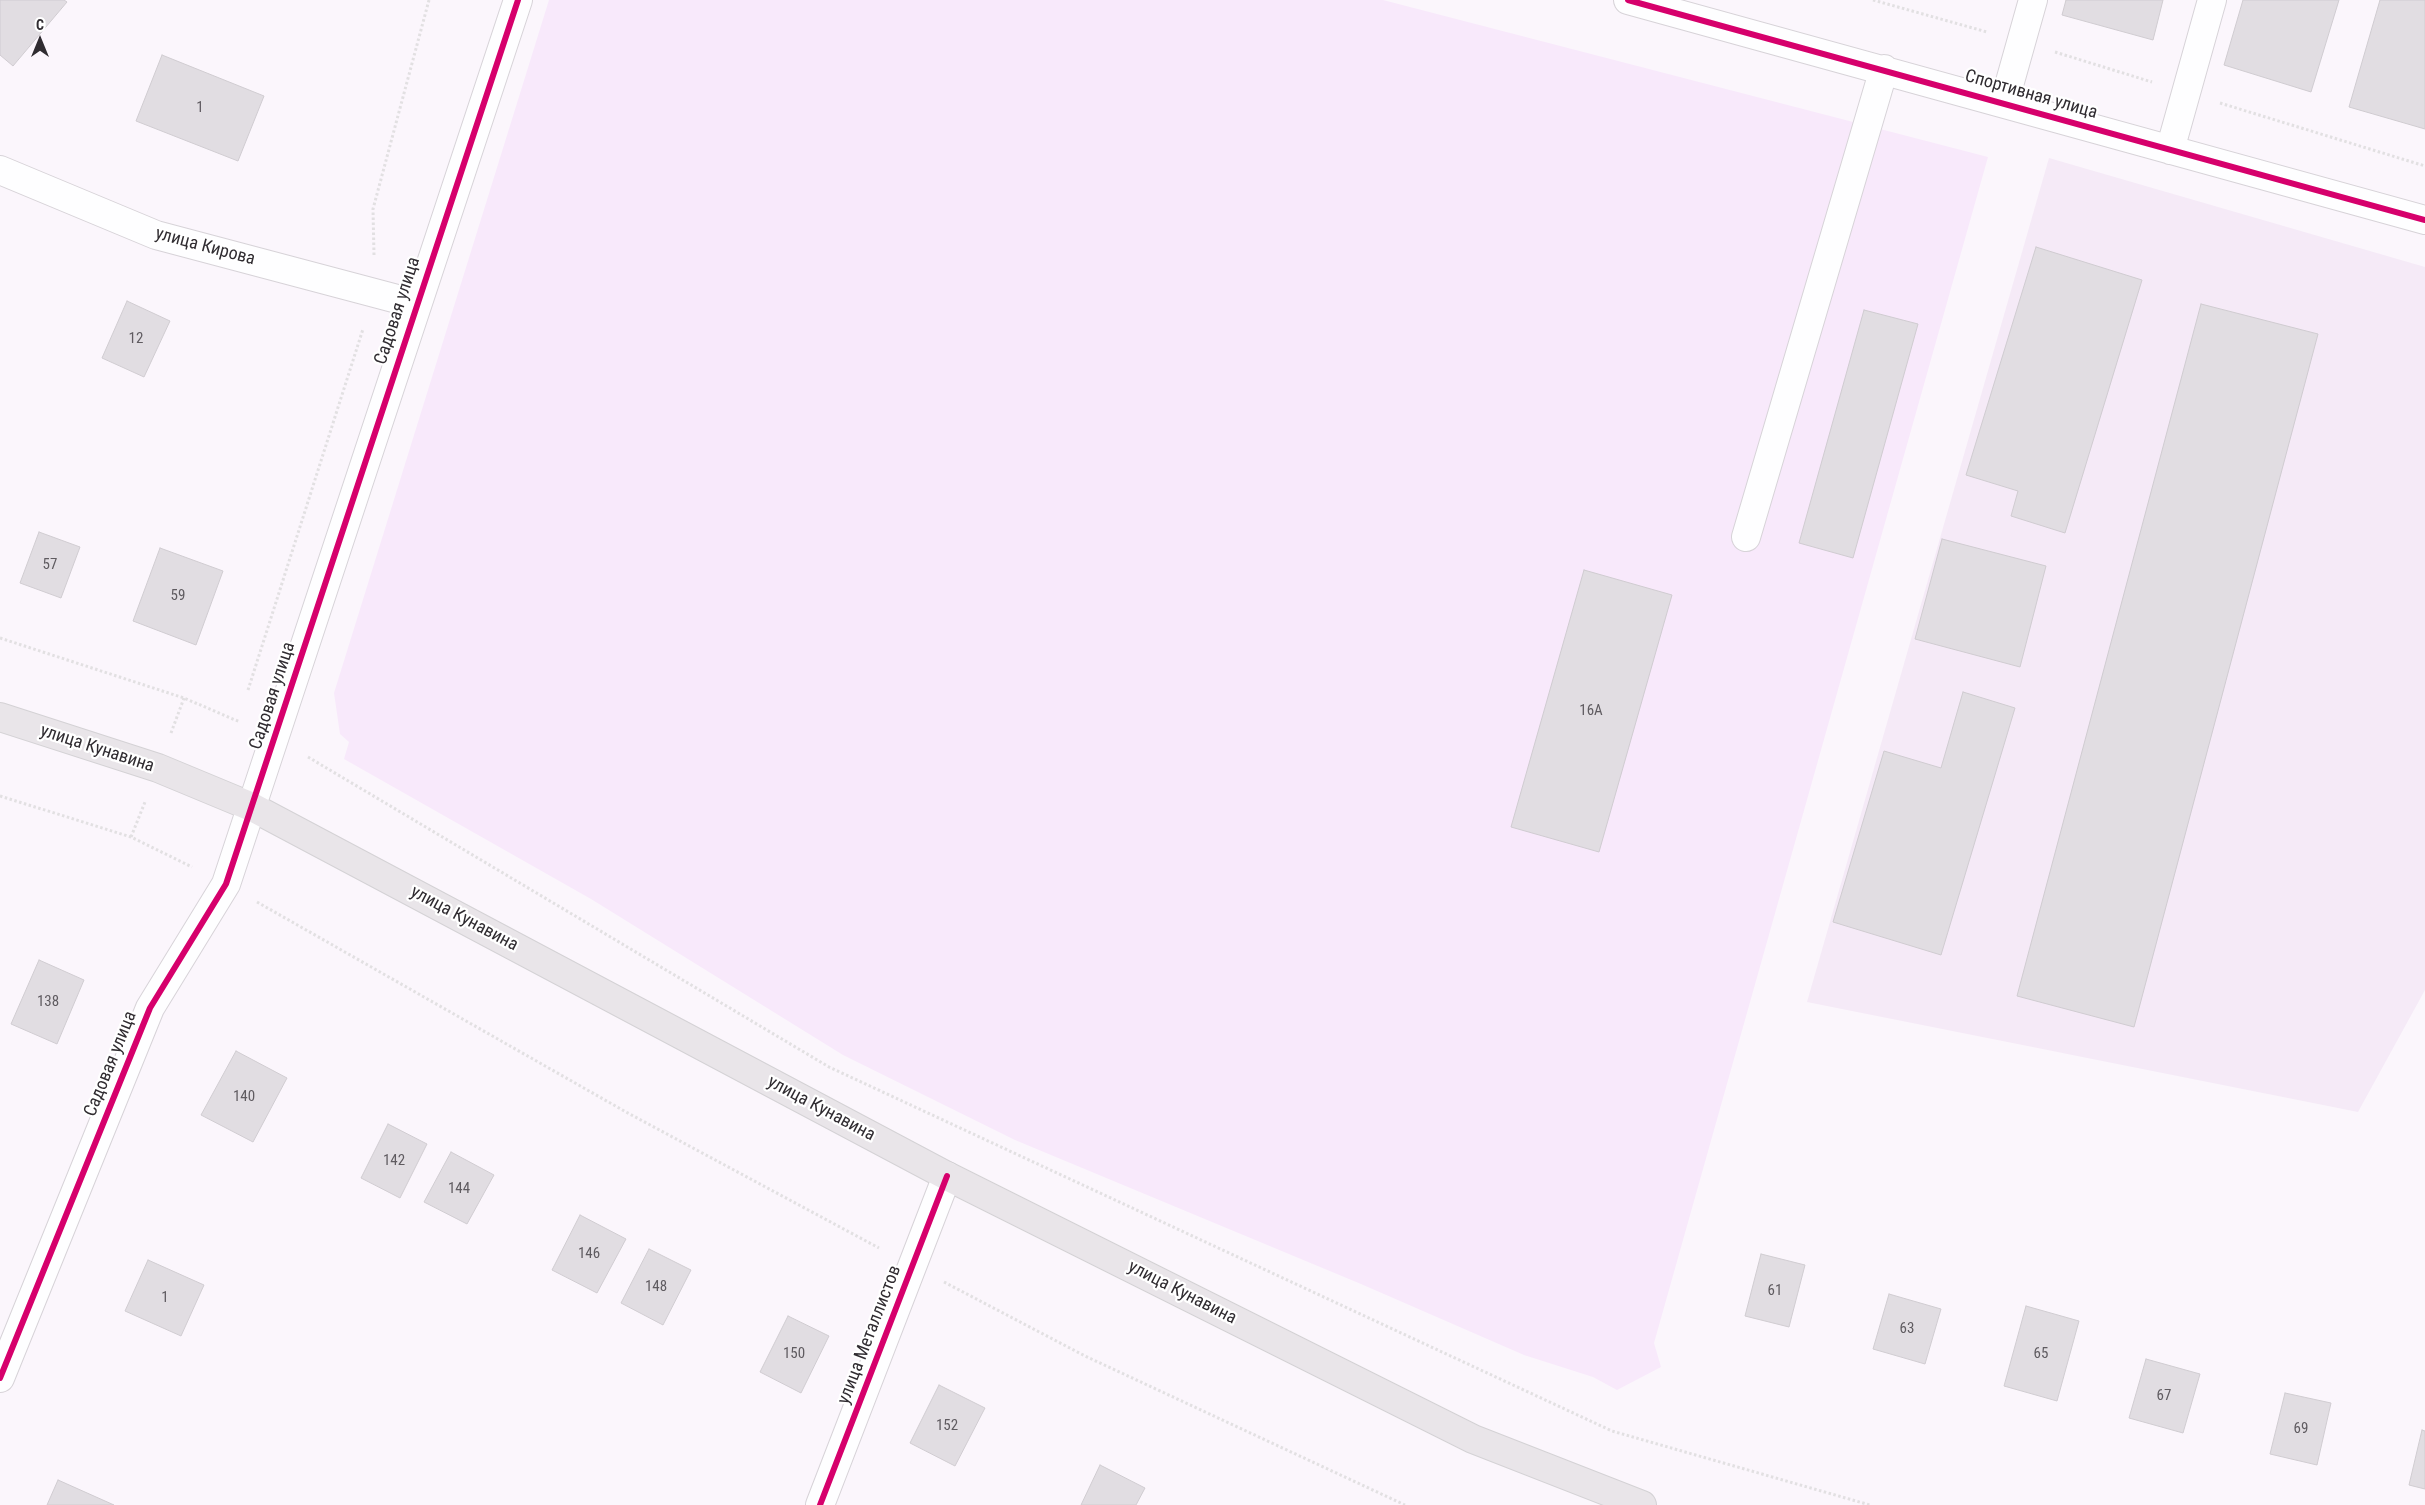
<!DOCTYPE html>
<html>
<head>
<meta charset="utf-8">
<style>
	body { margin:0 }
	#map { position:relative; width:2425px; height:1505px; overflow:hidden; background:#fbf6fc; font-family:"Roboto Condensed",sans-serif }
	canvas { display:block }
	.north { position:absolute; left:15px; top:15px; width:50px; height:50px; -webkit-text-stroke:4px #fff; paint-order:stroke; rotate:0deg; font-size:14px; font-weight:700; line-height:20px; text-align:center; color:#302c31 }
	.north::after { content:''; display:block; margin:auto; width:18px; height:22px; background:#302c31; clip-path:polygon(50% 0,100% 100%,50% 72%,0 100%) }
</style>
</head>
<body>
<div id="map">
<canvas width="2425" height="1505"></canvas>
<div class="north">С</div>
</div>
<script>
const c = document.querySelector('canvas').getContext('2d');
c.lineJoin = 'round';
function paint(path, color) { c.fillStyle = color; c.fill(path, 'evenodd'); }
const poly = rows => new Path2D(rows.map(r => 'M' + r).join(''));
function strokePath(path, color, width, dash) { c.strokeStyle = color; c.lineWidth = width; c.lineCap = dash ? 'butt' : 'round'; c.setLineDash(dash || []); c.stroke(path); }
function drawText(font, color, halo, rows, align = 'center') {
  c.font = font + ' "Roboto Condensed",sans-serif'; c.lineWidth = 4.5; c.setLineDash([]); c.textBaseline = 'middle'; c.strokeStyle = halo; c.fillStyle = color; for (const [text, x, y, turn = 0] of rows) {
    c.save(); c.translate(x, y); c.rotate((+turn || 0) * Math.PI / 180); c.textAlign = isNaN(turn) ? turn : align; if (halo) c.strokeText(text, 0, 0); c.fillText(text, 0, 0); c.restore();
  }
}
const built = poly([
	[2049,158,2425,267,2425,990,2358,1112,1807,1002]
]);
const green = poly([
	[549,0,1383,0,1988,157,1654,1343,1661,1367,1617,1390,1593,1377,1524,1355,1361,1284,1015,1140,843,1055,591,899,344,759,349,742,340,734,334,693]
]);
const building = poly([
	[0,0,64,0,67,2,13,66,0,55,0,0],
	[2066,0,2163,0,2153,40,2062,15,2066,0],
	[2243,0,2339,0,2311,92,2224,65,2243,0],
	[2380,0,2425,0,2425,129,2349,107,2380,0],
	[162,55,264,96,238,161,136,121,162,55],
	[2036,247,2142,280,2065,533,2011,516,2018,491,1966,475,2036,247],
	[127,301,170,321,144,377,102,358,127,301],
	[2201,304,2318,334,2134,1027,2017,996,2201,304],
	[1864,310,1918,324,1853,558,1799,543,1864,310],
	[39,532,80,547,61,598,20,583,39,532],
	[1942,539,2046,566,2020,667,1915,639,1942,539],
	[160,548,223,571,196,645,133,621,160,548],
	[1584,570,1672,595,1599,852,1511,827,1584,570],
	[1963,692,2015,708,1941,955,1833,922,1884,751,1941,768,1963,692],
	[39,960,84,980,57,1044,11,1024,39,960],
	[236,1051,287,1078,253,1142,201,1115,236,1051],
	[388,1124,427,1144,400,1198,361,1178,388,1124],
	[451,1152,494,1175,467,1224,424,1202,451,1152],
	[580,1215,626,1239,597,1293,552,1270,580,1215],
	[649,1249,691,1270,663,1325,621,1303,649,1249],
	[1761,1254,1805,1265,1789,1327,1745,1316,1761,1254],
	[148,1260,204,1285,181,1336,125,1311,148,1260],
	[1889,1294,1941,1309,1925,1364,1873,1349,1889,1294],
	[2026,1306,2079,1321,2057,1401,2004,1386,2026,1306],
	[788,1316,829,1336,801,1393,760,1372,788,1316],
	[2146,1359,2200,1374,2183,1433,2129,1418,2146,1359],
	[939,1385,985,1408,955,1466,910,1443,939,1385],
	[2285,1393,2331,1403,2317,1465,2270,1454,2285,1393],
	[2422,1430,2425,1431,2425,1489,2409,1485,2422,1430],
	[1100,1465,1145,1488,1136,1505,1081,1505,1100,1465],
	[58,1480,114,1505,47,1505,58,1480]
]);
const path = poly([
	[1873,0,1987,32],
	[2055,52,2152,82],
	[2220,103,2425,166],
	[374,255,373,209,429,0],
	[0,638,184,698,240,722],
	[248,690,363,329],
	[171,733,184,698],
	[308,757,829,1067,1612,1431,1870,1505],
	[0,796,131,837,192,867],
	[131,837,145,802],
	[257,902,626,1112,879,1248],
	[944,1282,1085,1356,1405,1505]
]);
const minor = poly([
	[1628,0,2425,220],
	[2004,103,2033,0],
	[2170,150,2212,0],
	[0,170,156,235,416,304],
	[1746,537,1884,69],
	[0,1378,150,1008,226,884,518,0],
	[820,1505,947,1176]
]);
const major = poly([
	[0,717,158,768,252,807,947,1176,1473,1439,1642,1505]
]);
const cycleway = poly([
	[1628,0,2425,220],
	[0,1378,150,1008,226,884,518,0],
	[820,1505,947,1176]
]);
const numberNames = [
	["1",200,108],
	["12",136,339],
	["57",50,565],
	["59",178,596],
	["16А",1591,711],
	["138",48,1002],
	["140",244,1097],
	["142",394,1161],
	["144",459,1189],
	["146",589,1254],
	["148",656,1287],
	["61",1775,1291],
	["1",165,1298],
	["63",1907,1329],
	["150",794,1354],
	["65",2041,1354],
	["67",2164,1396],
	["152",947,1426],
	["69",2301,1429]
];
const streetNames = [
	["Спортивная улица",2031,95,16],
	["улица Кирова",205,247,15],
	["Садовая улица",398,311,-72],
	["Садовая улица",273,696,-72],
	["улица Кунавина",97,749,18],
	["улица Кунавина",464,919,28],
	["Садовая улица",111,1064,-68],
	["улица Кунавина",821,1109,28],
	["улица Кунавина",1182,1293,27],
	["улица Металлистов",870,1335,-69]
];
paint(built, '#f5eaf7');
paint(green, '#f8e9fb');
paint(building, '#e1dde2');
strokePath(building, '#d0ccd1', 1);
strokePath(minor, '#d7d3d8', 30);
strokePath(major, '#d4d2d5', 30);
strokePath(path, '#e2e0e2', 3, [2.5, 2.5]);
strokePath(minor, '#fefeff', 28);
strokePath(major, '#e9e5e9', 28);
strokePath(cycleway, '#d6006c', 6);
drawText('15px', '#5f5b60', null, numberNames);
drawText('18px', '#302c31', '#fff', streetNames);
</script>
</body>
</html>
